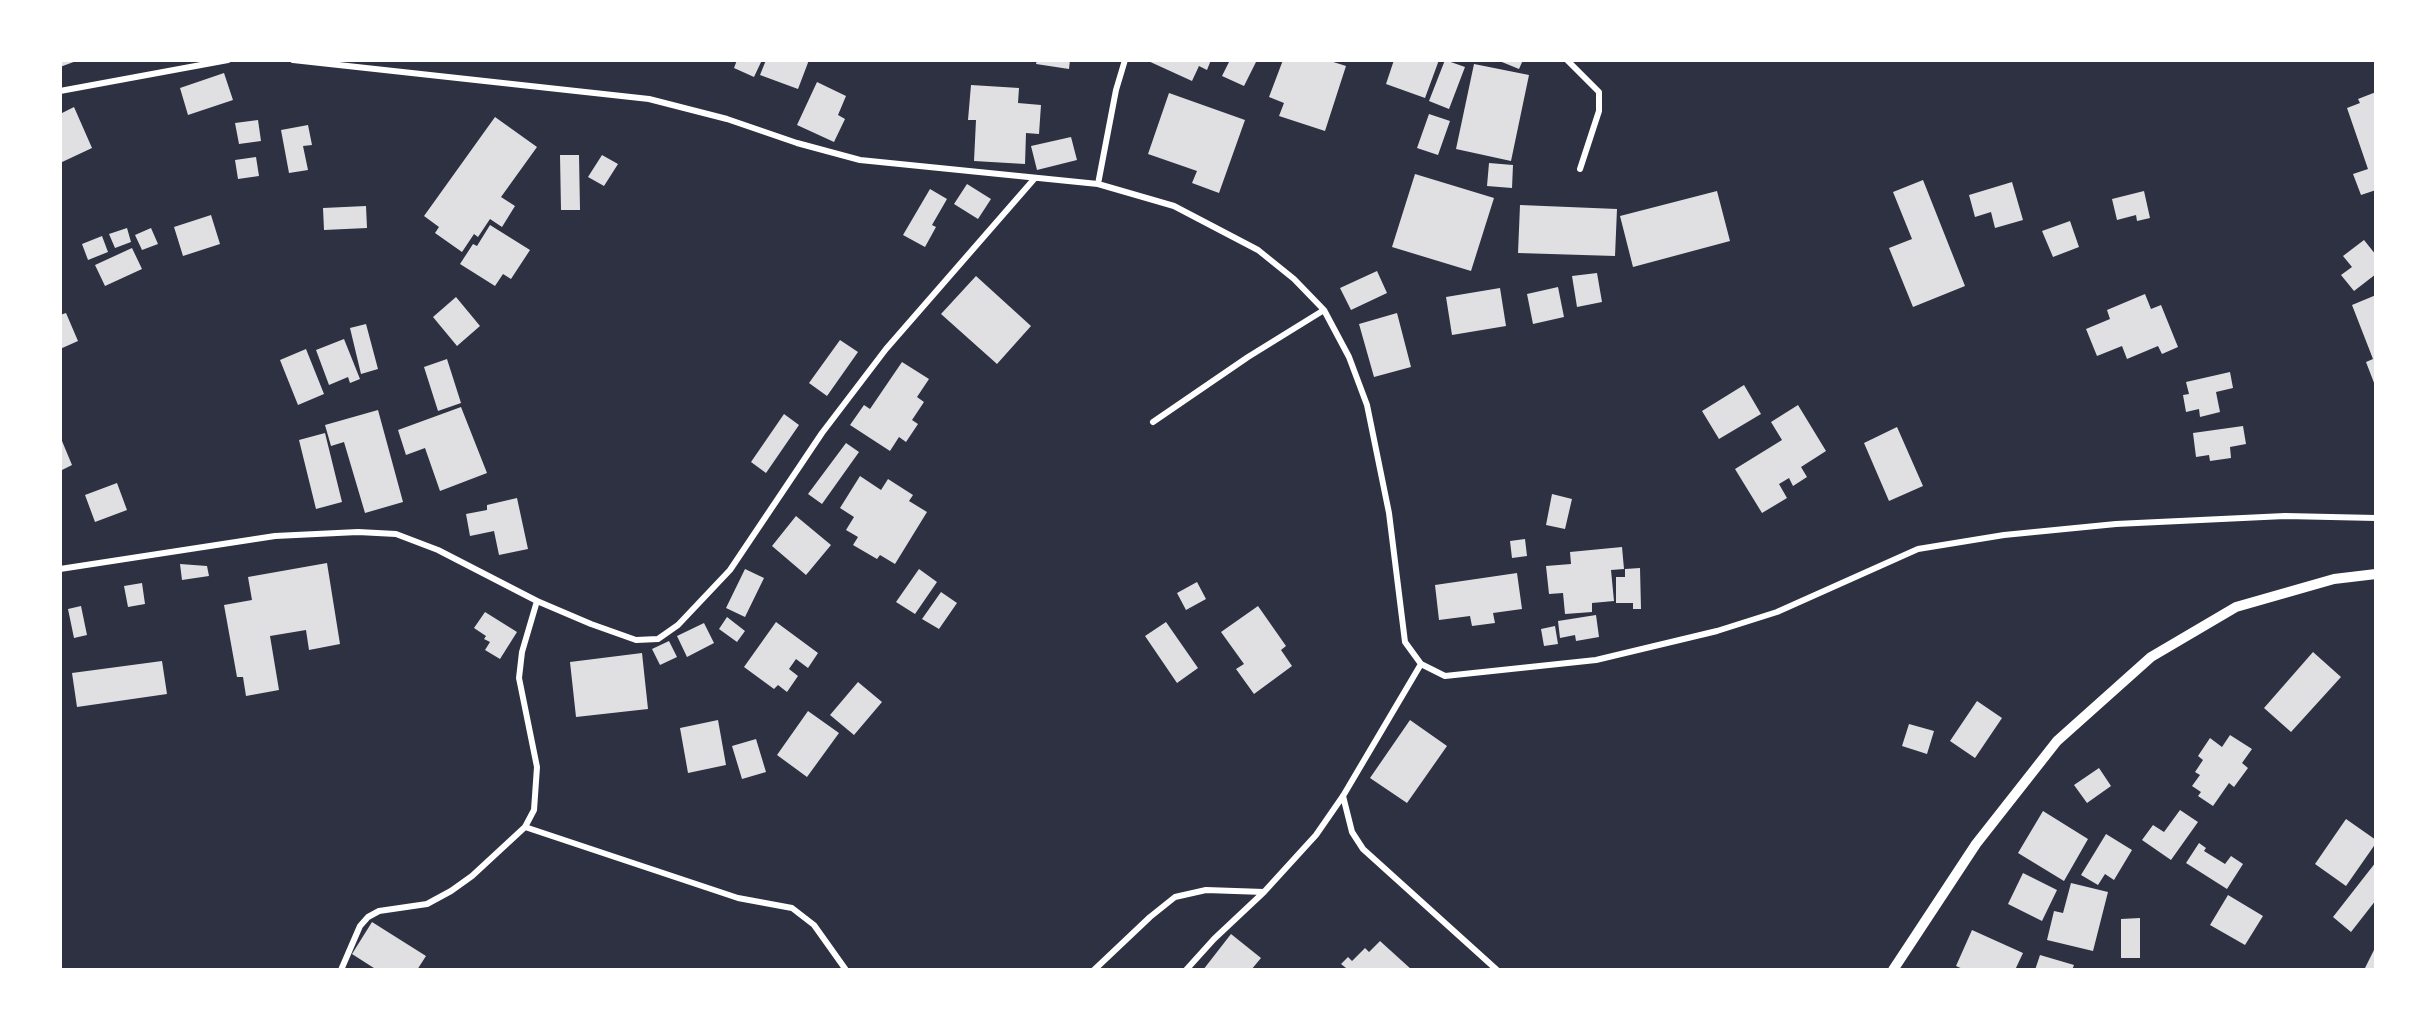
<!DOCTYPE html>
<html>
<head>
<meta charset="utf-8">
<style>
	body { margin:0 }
	#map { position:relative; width:2436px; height:1030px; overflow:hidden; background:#2d3142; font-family:"PT Sans Narrow",sans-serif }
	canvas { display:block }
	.frame { position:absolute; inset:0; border:62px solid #fff; pointer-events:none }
</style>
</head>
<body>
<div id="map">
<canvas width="2436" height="1030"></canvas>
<div class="frame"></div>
</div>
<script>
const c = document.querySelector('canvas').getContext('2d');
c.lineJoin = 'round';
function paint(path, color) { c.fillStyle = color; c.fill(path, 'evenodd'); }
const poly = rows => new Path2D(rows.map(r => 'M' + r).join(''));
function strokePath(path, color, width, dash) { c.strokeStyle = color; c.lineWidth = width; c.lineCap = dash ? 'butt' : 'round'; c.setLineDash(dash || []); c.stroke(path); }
const building = poly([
	[60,60,79,60,60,67],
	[737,60,762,60,754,77,734,68],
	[766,60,809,60,798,89,760,75],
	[1037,60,1070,60,1069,69,1036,64],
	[1146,60,1211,60,1207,70,1199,66,1192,81],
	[1230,60,1257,60,1244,86,1222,76],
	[1283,60,1327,60,1346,66,1325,131,1279,116,1284,103,1269,97],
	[1394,60,1439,60,1425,98,1386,84],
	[1445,60,1465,67,1449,109,1429,101],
	[1497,60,1523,60,1519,69],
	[1474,64,1529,75,1511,161,1456,149],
	[224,73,233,100,188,115,180,88],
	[817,82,846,96,838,115,845,119,834,142,797,125],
	[971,85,1019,88,1018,103,1041,105,1039,134,1026,133,1025,164,974,161,976,120,968,120],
	[2376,92,2376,190,2361,195,2353,174,2368,169,2347,108,2360,103,2358,99],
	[1169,93,1245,120,1219,193,1192,183,1197,171,1148,154],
	[74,107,92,148,60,163,60,114],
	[1429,114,1450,121,1438,155,1417,148],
	[495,117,537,147,501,197,515,206,502,227,490,219,478,237,474,234,462,252,435,233,439,227,424,216],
	[258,120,261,141,239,144,235,123],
	[308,125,312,145,303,146,308,170,289,173,281,130],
	[1071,137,1077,160,1037,170,1031,146],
	[560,155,579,155,580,210,561,210],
	[602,155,618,164,604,186,588,177],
	[256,157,259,176,238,179,235,160],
	[1489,163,1513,165,1512,188,1487,186],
	[1415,174,1494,198,1471,271,1392,247],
	[1923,180,1965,286,1913,307,1889,248,1912,239,1893,192],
	[2012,182,2023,220,1995,228,1991,212,1975,217,1969,195],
	[967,184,991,199,978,219,954,204],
	[930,189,947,199,932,225,936,227,925,247,903,235],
	[1717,191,1730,241,1633,267,1620,216],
	[2144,191,2150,218,2137,221,2136,215,2117,220,2112,199],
	[1520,205,1617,209,1615,256,1518,253],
	[366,206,367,228,324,230,323,208],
	[211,215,220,244,183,256,174,227],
	[2070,221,2079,247,2053,257,2042,231],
	[490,225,530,250,511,279,503,274,495,286,460,264,473,244,477,246],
	[127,228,131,242,115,248,109,234],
	[151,228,158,244,142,250,135,235],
	[102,236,108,252,88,260,82,244],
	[2364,240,2376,255,2376,274,2354,291,2341,275,2352,267,2343,256],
	[132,248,142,269,105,286,95,265],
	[1377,271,1387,293,1351,310,1340,288],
	[1597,273,1602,302,1577,307,1572,276],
	[976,276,1031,326,997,364,941,314],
	[1558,287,1564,317,1533,324,1527,294],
	[1500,288,1506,326,1452,335,1446,297],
	[2145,294,2151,309,2161,305,2178,347,2162,354,2158,346,2127,359,2122,346,2097,356,2086,329,2110,319,2107,310],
	[2376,295,2376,388,2366,362,2373,359,2352,305],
	[456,297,480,326,457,346,433,317],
	[66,313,78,341,60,349,60,315],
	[1397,313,1411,367,1374,377,1359,324],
	[366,324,378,369,361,374,350,328],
	[344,339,360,379,350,383,348,377,329,385,316,350],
	[840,340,858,352,827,396,809,383],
	[306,349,324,394,298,405,280,360],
	[447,359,461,403,438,411,424,367],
	[902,362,929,379,917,397,924,402,912,420,918,424,906,442,899,437,890,451,850,425,864,405,870,409],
	[2230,372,2233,388,2216,392,2220,412,2200,417,2199,409,2186,412,2183,395,2189,394,2186,382],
	[1744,385,1761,414,1719,439,1702,411],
	[1798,405,1826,451,1801,467,1807,477,1793,486,1789,478,1779,484,1787,498,1762,513,1735,469,1782,440,1771,422],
	[461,407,487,473,440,491,425,448,406,455,398,430],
	[378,410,403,502,365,513,344,442,331,446,325,425],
	[784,414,799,425,766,473,751,462],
	[2243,426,2246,444,2230,447,2231,458,2210,461,2209,455,2196,457,2193,433],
	[1897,427,1923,486,1889,501,1864,443],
	[325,433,342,502,316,509,299,440],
	[60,441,62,441,72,465,60,471],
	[846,443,859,452,822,504,808,494],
	[860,476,881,490,888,479,913,495,909,501,927,512,895,564,880,555,877,559,853,545,858,537,846,530,854,517,840,508],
	[117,483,127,510,95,522,85,495],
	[1552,494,1572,499,1565,529,1546,525],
	[517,498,528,549,499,555,494,531,470,536,466,514,487,510,487,505],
	[796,516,831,545,806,575,772,546],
	[1525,539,1527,556,1512,558,1510,541],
	[1622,547,1624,569,1611,570,1614,601,1592,603,1592,612,1565,614,1563,593,1549,594,1546,566,1571,564,1570,552],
	[327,563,340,644,309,650,306,630,270,636,279,690,246,696,243,677,237,677,224,605,252,600,248,577],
	[180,564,207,566,209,576,182,580],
	[1640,568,1641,609,1633,609,1633,603,1616,603,1616,577,1625,577,1625,569],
	[745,569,764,578,745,617,726,608],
	[919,569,937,582,915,614,896,602],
	[1517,573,1522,609,1493,613,1495,623,1472,626,1470,616,1439,620,1435,585],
	[1197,582,1206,599,1186,610,1177,593],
	[142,583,145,604,128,607,124,586],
	[941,592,957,603,939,629,922,619],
	[81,606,87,635,74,638,68,609],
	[1258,606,1286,646,1281,650,1292,666,1254,694,1236,669,1244,664,1221,632],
	[485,612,517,632,500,659,485,650,490,642,484,639,486,636,474,628],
	[1596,615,1599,637,1576,641,1575,635,1560,638,1558,621],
	[727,617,745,631,737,642,719,629],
	[776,622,818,653,808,668,796,659,789,669,798,676,787,692,778,685,774,689,744,667],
	[1166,622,1198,668,1177,683,1145,636],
	[704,623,714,643,687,657,677,636],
	[1555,626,1558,644,1544,646,1541,629],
	[669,641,677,657,660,665,652,649],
	[2313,652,2341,677,2291,732,2264,708],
	[642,653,648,709,576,717,570,662],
	[162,661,167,694,77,707,72,673],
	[858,682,882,702,854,735,830,715],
	[1977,701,2002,718,1975,758,1950,741],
	[808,711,839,733,807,777,777,755],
	[718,720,726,765,688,773,680,728],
	[1410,720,1447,746,1407,803,1370,778],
	[1909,724,1934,731,1927,754,1902,746],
	[2230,735,2252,749,2242,763,2248,768,2234,787,2229,783,2213,806,2198,796,2201,792,2192,786,2200,775,2195,772,2203,760,2198,756,2210,738,2222,747],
	[756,739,766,772,742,779,732,746],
	[2099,768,2111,786,2087,803,2074,785],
	[2180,810,2198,822,2171,860,2142,840,2153,825,2164,832],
	[2043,811,2088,839,2064,881,2018,853],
	[2346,819,2376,840,2376,843,2346,886,2315,864],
	[2106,834,2132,850,2114,880,2105,874,2098,885,2081,875],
	[2199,843,2206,848,2204,851,2225,864,2231,856,2243,864,2227,889,2186,863],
	[2376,862,2376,900,2351,932,2333,917],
	[2023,873,2057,890,2042,921,2008,904],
	[2071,883,2108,892,2093,951,2047,940,2054,911,2063,913],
	[2228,895,2263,916,2245,945,2210,925],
	[2140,918,2140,958,2121,958,2121,919],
	[372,922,426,956,417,970,377,970,352,954],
	[1972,930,2023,953,2015,970,1965,970,1956,966],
	[1231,934,1261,958,1251,970,1203,970],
	[1380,941,1412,970,1343,970,1346,968,1341,964,1348,957,1352,961,1365,948,1369,952],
	[2376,946,2376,970,2364,970],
	[2040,955,2074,965,2072,970,2035,970]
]);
const minor = poly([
	[293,60,649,99,727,119,797,143,860,160,1098,184,1174,206,1258,250,1294,279,1324,310,1349,357,1367,405,1389,513,1405,642,1421,664,1445,676,1596,660,1717,631,1777,612,1918,549,2004,535,2116,524,2285,516,2376,518],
	[1567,60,1599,92,1599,111,1580,169],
	[60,91,228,60],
	[1098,184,1116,90,1125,60],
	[1153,422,1248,357,1324,310],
	[60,569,275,536,358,532,396,534,438,550,537,601,591,624,636,640,658,639,678,625,730,570,822,433,886,349,1035,178],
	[1343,796,1352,832,1363,849,1497,970],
	[525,827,738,898,792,908,814,925,846,970],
	[341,970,360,926,368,917,379,911,427,904,451,891,472,876,525,827,534,810,537,767,519,678,522,652,537,601],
	[1094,970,1150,917,1175,897,1206,890,1264,892],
	[1186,970,1214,939,1264,892,1316,835,1343,796,1421,664]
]);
const tertiary = poly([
	[1893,970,1976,844,2057,741,2151,657,2236,607,2334,579,2376,574]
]);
paint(building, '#e0e0e3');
strokePath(minor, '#fff', 6);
strokePath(tertiary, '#fff', 10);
</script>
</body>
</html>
